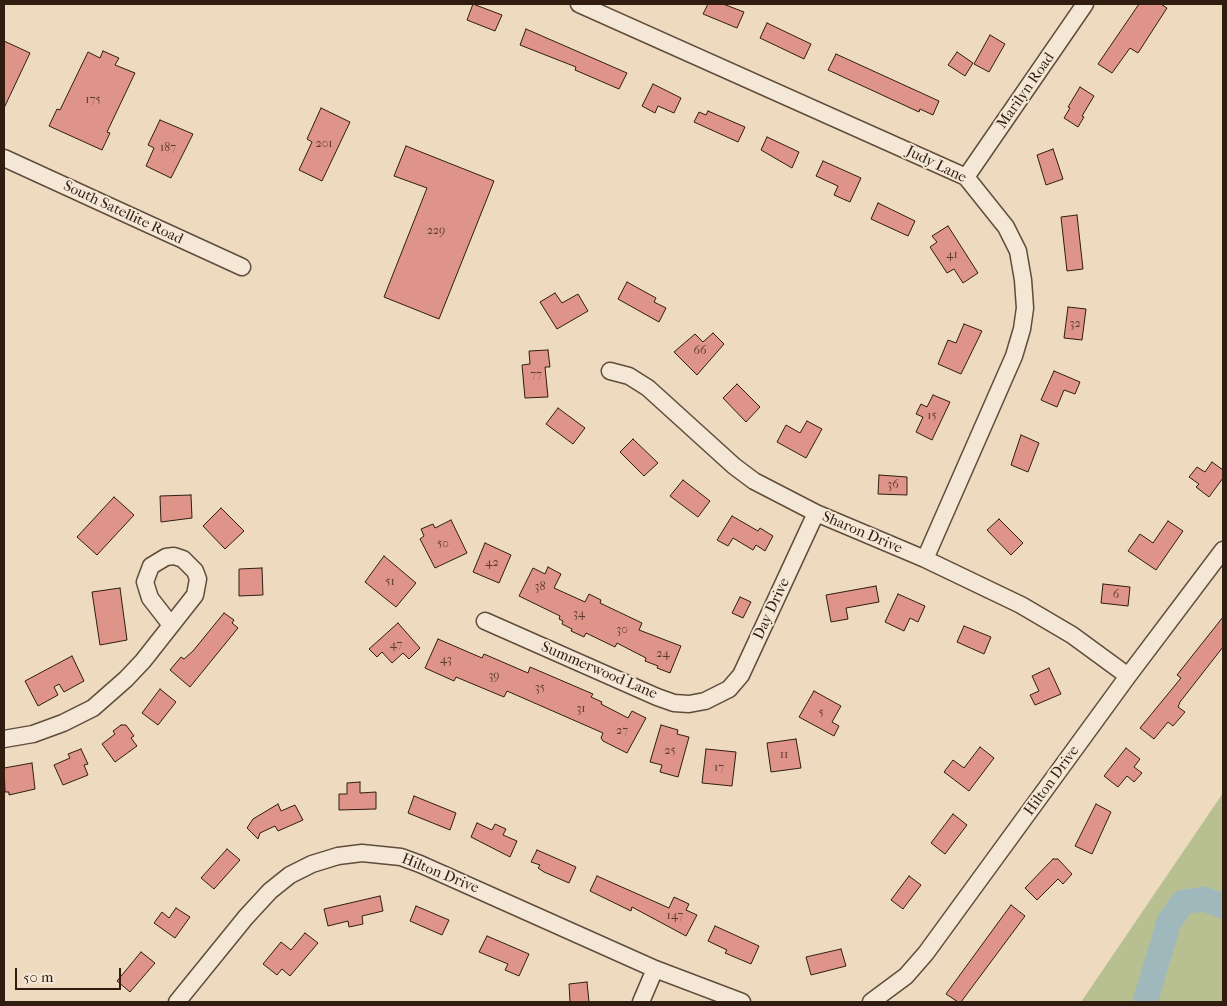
<!DOCTYPE html>
<html>
<head>
<meta charset="utf-8">
<style>
	body { margin:0 }
	#map { position:relative; width:1227px; height:1006px; overflow:hidden; background:#eedabe; font-family:"IM FELL French Canon",serif }
	canvas { display:block }
	.frame { position:absolute; inset:0; border:5px solid #301d10; pointer-events:none }
	.scale { position:absolute; left:15px; top:968px; width:106px; height:22px; box-sizing:border-box; border:2px solid #301d10; border-top:0; padding-left:6px; font-size:15px; line-height:18px; white-space:nowrap; color:#301d10; -webkit-text-stroke:4px #f4e7d5; paint-order:stroke }
</style>
</head>
<body>
<div id="map">
<canvas width="1227" height="1006"></canvas>
<div class="frame"></div>
<div class="scale">50 m</div>
</div>
<script>
const c = document.querySelector('canvas').getContext('2d');
c.lineJoin = 'round';
function paint(path, color) { c.fillStyle = color; c.fill(path, 'evenodd'); }
const poly = rows => new Path2D(rows.map(r => 'M' + r).join(''));
function strokePath(path, color, width, dash) { c.strokeStyle = color; c.lineWidth = width; c.lineCap = dash ? 'butt' : 'round'; c.setLineDash(dash || []); c.stroke(path); }
function drawText(font, color, halo, rows, align = 'center') {
  c.font = font + ' "IM FELL French Canon",serif'; c.lineWidth = 4; c.setLineDash([]); c.textBaseline = 'middle'; c.strokeStyle = halo; c.fillStyle = color; for (const [text, x, y, turn = 0] of rows) {
    c.save(); c.translate(x, y); c.rotate((+turn || 0) * Math.PI / 180); c.textAlign = isNaN(turn) ? turn : align; if (halo) c.strokeText(text, 0, 0); c.fillText(text, 0, 0); c.restore();
  }
}
const green = poly([
	[1223,793,1223,1002,1081,1002]
]);
const river = poly([
	[1145,1002,1169,922,1183,902,1204,899,1223,906]
]);
const building = poly([
	[473,4,502,15,495,31,467,20,473,4],
	[708,4,723,4,744,12,737,28,703,14,708,4],
	[1139,4,1161,4,1167,8,1138,53,1130,48,1112,73,1098,64,1139,4],
	[767,23,811,44,804,59,760,38,767,23],
	[526,29,627,73,619,89,575,70,576,67,520,45,526,29],
	[990,35,1005,44,989,72,974,64,990,35],
	[4,41,30,53,4,108,4,41],
	[103,51,119,58,115,65,135,73,107,132,110,133,102,150,49,126,57,109,60,110,88,52,100,58,103,51],
	[957,52,973,63,965,76,948,65,957,52],
	[836,54,939,101,933,115,920,109,919,112,828,70,836,54],
	[653,84,681,98,674,113,658,106,655,113,642,106,653,84],
	[1080,87,1094,96,1082,116,1084,117,1078,127,1064,118,1070,108,1068,107,1080,87],
	[321,108,350,122,322,181,299,170,312,142,307,139,321,108],
	[708,111,745,127,738,142,694,122,699,112,706,115,708,111],
	[160,120,193,134,171,178,146,166,154,148,148,145,160,120],
	[767,137,799,152,792,168,761,150,767,137],
	[406,146,494,181,439,319,384,297,427,188,394,176,406,146],
	[1053,149,1063,179,1046,185,1037,155,1053,149],
	[823,161,861,178,850,202,834,195,838,186,816,176,823,161],
	[878,203,915,221,908,236,871,219,878,203],
	[1077,215,1083,269,1067,271,1061,217,1077,215],
	[948,226,978,273,963,283,954,269,947,273,930,247,937,242,932,236,948,226],
	[627,282,656,298,654,302,666,308,659,322,618,299,627,282],
	[555,293,562,303,578,294,588,311,557,329,540,302,555,293],
	[1068,307,1086,309,1082,340,1064,338,1068,307],
	[964,324,982,331,961,374,938,364,948,340,956,343,964,324],
	[713,333,724,344,697,375,674,352,695,334,703,342,713,333],
	[548,350,550,367,545,367,548,397,525,398,522,365,530,364,529,351,548,350],
	[1054,371,1080,382,1075,394,1064,390,1057,407,1041,400,1054,371],
	[737,384,760,407,746,422,723,398,737,384],
	[933,395,950,402,932,440,916,432,923,417,916,414,921,404,927,407,933,395],
	[558,408,585,428,573,444,546,424,558,408],
	[807,421,822,429,806,458,777,442,786,425,800,433,807,421],
	[1021,435,1039,443,1028,472,1011,465,1021,435],
	[633,439,658,463,644,476,620,452,633,439],
	[1212,462,1223,470,1223,478,1209,497,1196,487,1199,484,1189,477,1197,467,1205,472,1212,462],
	[879,475,907,477,907,495,878,494,879,475],
	[683,480,710,501,698,517,670,496,683,480],
	[191,495,192,518,161,522,160,496,191,495],
	[114,497,134,515,97,555,77,537,114,497],
	[221,508,244,531,225,549,203,526,221,508],
	[732,516,758,531,760,528,773,536,765,551,756,545,753,550,733,538,728,546,717,540,732,516],
	[999,519,1023,543,1011,555,987,530,999,519],
	[451,520,467,553,435,568,420,539,424,536,421,529,433,524,435,528,451,520],
	[1168,521,1183,531,1156,570,1128,551,1140,534,1153,543,1168,521],
	[485,543,511,555,499,583,473,572,485,543],
	[384,556,416,583,396,607,365,582,384,556],
	[548,567,561,574,554,588,585,602,589,594,601,600,600,603,642,623,639,630,681,646,670,673,657,668,658,666,645,661,646,658,617,643,615,647,586,633,584,637,571,631,572,629,562,624,563,621,559,619,560,616,519,596,533,568,545,574,548,567],
	[262,568,263,595,239,596,239,569,262,568],
	[1103,584,1130,587,1128,606,1101,603,1103,584],
	[876,586,879,602,846,608,848,619,831,622,826,595,876,586],
	[120,588,127,640,100,645,92,592,120,588],
	[898,594,925,606,918,622,910,618,904,631,885,622,898,594],
	[740,597,751,602,743,618,732,613,740,597],
	[224,613,234,620,232,623,238,628,190,687,170,670,181,657,184,659,193,651,224,613],
	[1223,617,1223,647,1180,702,1178,707,1185,712,1173,726,1168,722,1154,739,1140,728,1181,678,1177,675,1223,617],
	[398,623,420,648,409,659,403,653,392,663,382,652,377,657,369,649,398,623],
	[964,626,991,637,984,654,957,642,964,626],
	[438,639,482,658,484,654,528,673,530,667,593,694,591,697,602,702,601,704,628,718,632,711,646,718,627,753,603,741,601,738,603,733,507,691,504,697,456,677,454,681,425,668,438,639],
	[72,656,84,681,64,692,59,684,54,687,58,695,38,706,25,681,72,656],
	[1049,668,1061,694,1035,705,1030,695,1039,691,1032,676,1049,668],
	[160,689,176,702,158,725,142,713,160,689],
	[814,691,841,706,832,722,839,726,834,736,799,717,814,691],
	[121,725,126,725,134,736,131,738,137,746,115,762,102,744,115,734,113,731,121,725],
	[661,725,678,730,677,734,689,737,678,777,660,772,662,765,650,762,661,725],
	[796,739,801,768,771,772,767,743,796,739],
	[980,747,994,758,969,791,944,772,953,760,964,768,980,747],
	[1126,748,1140,759,1134,767,1142,773,1134,782,1127,776,1118,787,1104,776,1126,748],
	[81,749,88,764,84,765,88,775,63,785,54,765,70,758,68,754,81,749],
	[706,749,736,752,732,786,702,783,706,749],
	[32,763,35,789,9,795,9,792,5,792,4,768,32,763],
	[360,782,360,793,376,792,376,809,339,810,339,794,347,794,347,783,360,782],
	[414,796,456,813,450,830,408,813,414,796],
	[278,804,281,811,295,805,303,820,278,831,275,826,260,833,258,839,247,828,253,819,278,804],
	[1096,804,1111,812,1092,854,1075,846,1096,804],
	[953,814,967,825,945,854,931,843,953,814],
	[477,823,492,830,495,824,506,829,503,835,517,841,510,857,471,837,477,823],
	[227,849,240,860,214,889,201,878,227,849],
	[537,850,576,867,569,883,544,872,538,868,540,865,531,862,537,850],
	[1053,859,1058,859,1072,874,1063,884,1058,879,1037,900,1025,888,1053,859],
	[597,876,669,908,674,897,689,904,686,910,697,915,686,936,632,907,631,911,590,891,597,876],
	[909,876,921,885,903,909,891,900,909,876],
	[380,896,383,911,362,916,363,924,349,927,348,921,328,926,324,909,380,896],
	[1011,905,1025,916,961,1002,958,1002,946,994,1011,905],
	[416,906,449,920,442,935,410,921,416,906],
	[176,908,190,917,175,938,154,923,162,912,169,918,176,908],
	[715,926,759,946,751,964,725,953,727,950,708,941,715,926],
	[305,933,318,943,290,976,282,969,277,975,263,964,281,942,291,950,305,933],
	[487,936,529,954,519,976,505,970,508,964,479,952,487,936],
	[841,949,846,966,811,975,806,957,841,949],
	[141,952,155,963,130,992,117,981,141,952],
	[587,982,589,1002,570,1002,569,984,587,982]
]);
const minor = poly([
	[579,4,966,177,1006,227,1018,251,1023,280,1025,308,1022,329,1014,356,925,559],
	[4,158,242,267],
	[966,177,1085,4],
	[610,371,629,376,648,388,734,466,754,481,816,513,925,559,1021,605,1072,635,1128,676],
	[485,621,657,697,674,703,689,704,705,701,729,689,741,675,816,513],
	[4,739,33,734,63,723,93,708,126,679,143,661,195,595,198,579,195,571,183,559,174,556,166,557,151,566,145,582,150,598,171,625],
	[177,1002,246,917,270,891,290,875,312,864,338,856,362,853,401,857,420,864,655,969,742,1002],
	[641,1002,655,969],
	[871,1002,906,976,926,953,1128,676,1223,550]
]);
const numberNames = [
	["175",93,100],
	["201",324,144],
	["187",168,148],
	["229",436,231],
	["41",952,255],
	["32",1075,324],
	["66",700,351],
	["77",536,375],
	["15",932,416],
	["36",893,485],
	["50",443,544],
	["42",492,563],
	["51",390,582],
	["38",540,587],
	["6",1116,595],
	["34",579,614],
	["30",622,630],
	["47",396,645],
	["24",663,654],
	["43",446,660],
	["39",494,676],
	["35",540,688],
	["31",581,709],
	["5",821,713],
	["27",622,731],
	["25",670,751],
	["11",784,755],
	["17",719,768],
	["147",675,916]
];
const streetNames = [
	["Marilyn Road",1026,91,-55],
	["Judy Lane",936,165,26],
	["South Satellite Road",123,213,25],
	["Sharon Drive",862,533,23],
	["Day Drive",772,609,-65],
	["Summerwood Lane",599,671,23],
	["Hilton Drive",1052,781,-54],
	["Hilton Drive",440,874,22]
];
paint(green, '#b8c091');
strokePath(river, '#9eb8bc', 25);
paint(building, '#de9489');
strokePath(building, '#301d10', 1);
strokePath(minor, '#604c3c', 19);
strokePath(minor, '#f4e7d5', 16);
drawText('12px', '#5c3b2e', null, numberNames);
drawText('15px', '#301d10', '#f4e7d5', streetNames);
</script>
</body>
</html>
